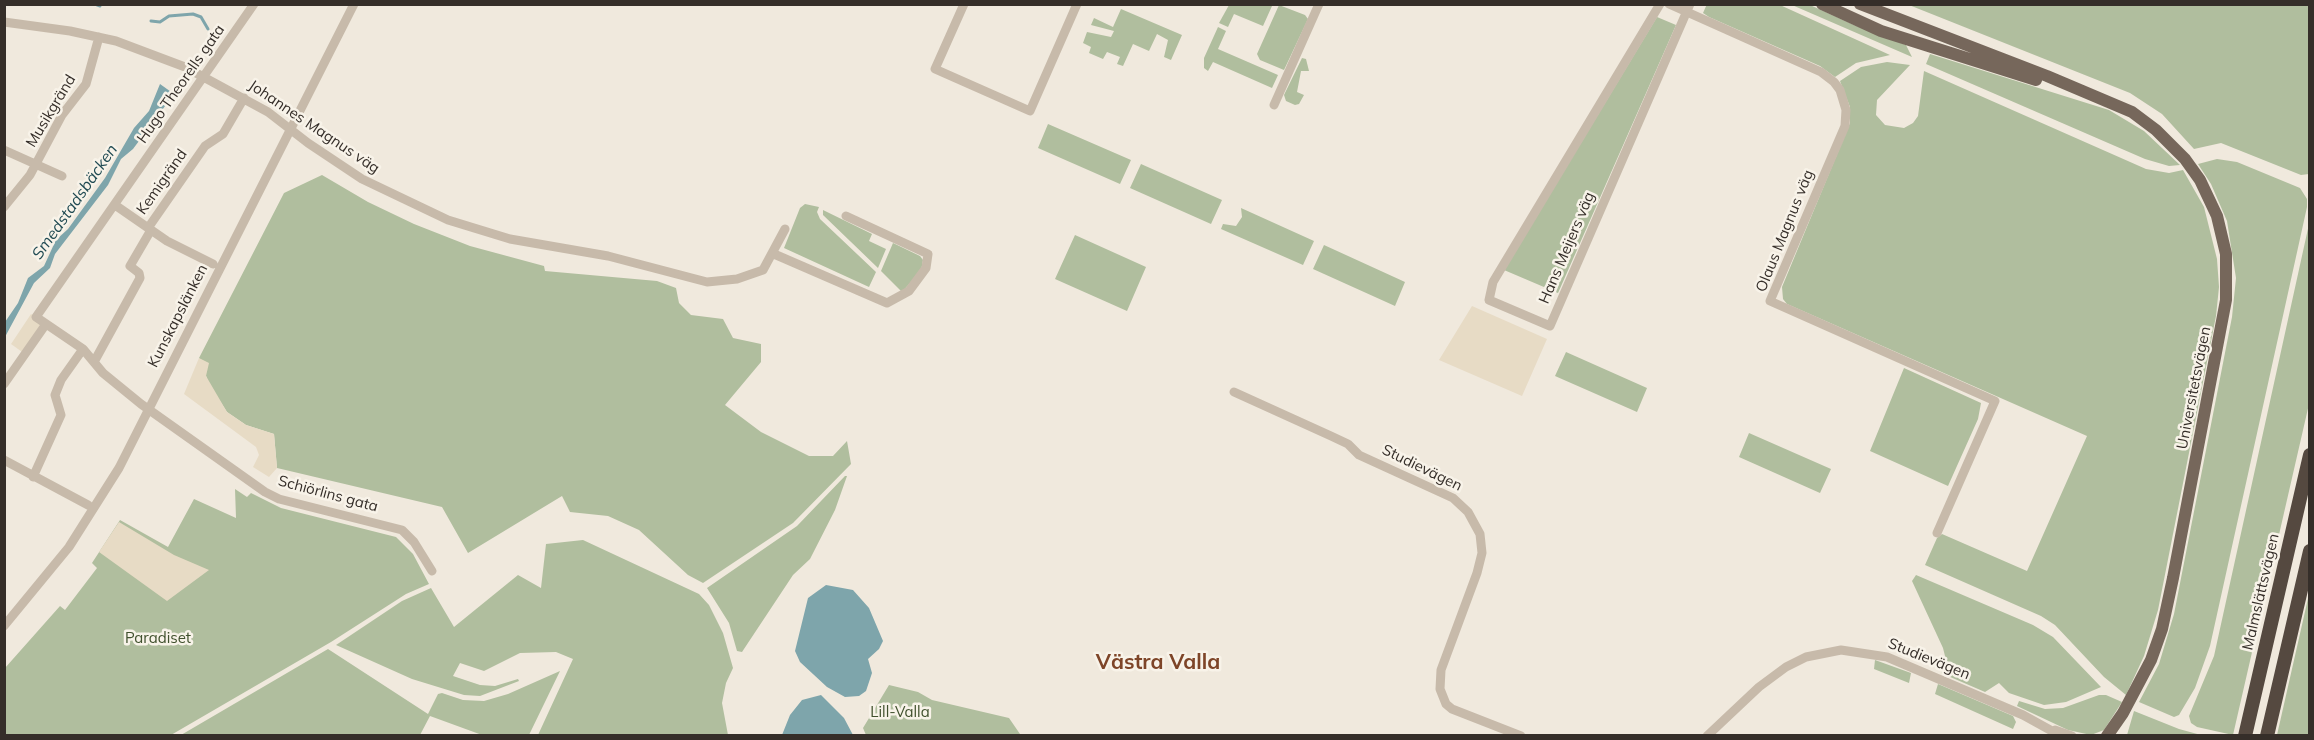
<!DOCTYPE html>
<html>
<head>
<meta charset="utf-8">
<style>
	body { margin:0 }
	#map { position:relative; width:2314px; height:740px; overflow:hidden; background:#f0e9dd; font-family:Mulish,sans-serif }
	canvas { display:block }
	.frame { position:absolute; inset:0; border:6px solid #352e29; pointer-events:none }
</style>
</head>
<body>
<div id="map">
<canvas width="2314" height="740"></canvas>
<div class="frame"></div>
</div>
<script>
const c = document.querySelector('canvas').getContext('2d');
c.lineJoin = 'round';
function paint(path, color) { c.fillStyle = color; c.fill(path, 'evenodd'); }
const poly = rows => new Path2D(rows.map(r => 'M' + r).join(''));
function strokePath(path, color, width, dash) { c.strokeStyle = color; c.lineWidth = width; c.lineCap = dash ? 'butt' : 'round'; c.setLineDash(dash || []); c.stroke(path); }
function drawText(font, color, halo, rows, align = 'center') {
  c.font = font + ' Mulish,sans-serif'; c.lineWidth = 5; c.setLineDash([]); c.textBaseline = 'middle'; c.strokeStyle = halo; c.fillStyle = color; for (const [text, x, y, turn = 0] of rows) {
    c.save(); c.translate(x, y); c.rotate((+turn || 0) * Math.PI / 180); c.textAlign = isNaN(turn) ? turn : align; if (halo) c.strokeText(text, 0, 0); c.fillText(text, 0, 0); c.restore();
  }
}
const green = poly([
	[1707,4,1780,5,1890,55,1856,63,1835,77,1820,66,1709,17,1703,13],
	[1229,5,1272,4,1272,6,1263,26,1234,14,1228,27,1219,23],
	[1279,5,1305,15,1308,19,1284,70,1260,60,1257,54],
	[1792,5,1810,5,1854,25,1906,45,1912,57],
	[1909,5,2309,5,2309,174,2301,175,2221,143,2194,149,2162,114,2130,93],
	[1121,9,1182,35,1171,60,1164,57,1168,40,1157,34,1149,51,1133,44,1123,66,1117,64,1120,57,1107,52,1103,59,1089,53,1091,47,1083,43,1087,32,1111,37,1114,31,1091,25,1094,18,1113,27],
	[1657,17,1676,25,1558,293,1504,270],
	[1218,27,1226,31,1218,49,1278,75,1272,88,1213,62,1208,71,1204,68,1204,58],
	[1930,54,2109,110,2144,131,2180,165,2169,166,2145,159,1926,64],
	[1302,58,1306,59,1309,71,1301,71,1297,92,1304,95,1299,104,1295,105,1286,101,1284,95],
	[1887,62,1910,65,1877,100,1876,115,1885,125,1904,128,1913,123,1918,116,1924,71,2146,169,2169,173,2183,170,2204,207,2217,259,2219,287,2216,316,2158,610,2144,656,2126,695,2104,677,2055,625,2041,616,1925,565,1937,538,1942,534,2027,571,2087,436,1787,304,1783,299,1782,287,1850,123,1850,107,1840,81,1861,67],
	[1048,124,1131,160,1120,184,1038,148],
	[2217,159,2237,162,2300,188,2307,199,2307,207,2210,646,2195,688,2179,715,2174,717,2139,702,2159,664,2174,614,2232,317,2236,278,2227,221,2211,184,2198,164],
	[1141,164,1222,200,1211,224,1130,188],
	[322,175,368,202,414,224,470,246,544,266,545,271,657,281,676,288,679,303,691,315,723,319,733,338,761,344,761,362,725,405,761,432,809,456,833,456,847,441,851,464,793,523,703,583,688,575,639,530,608,516,570,512,562,496,468,553,442,507,277,468,274,434,246,425,227,412,210,386,199,358,284,193],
	[805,204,819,207,817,212,820,219,876,272,869,287,784,248,800,208],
	[1241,208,1314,241,1303,265,1221,229,1223,224,1236,226,1242,217],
	[823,210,872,234,869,241,886,249,878,268,823,215],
	[2309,224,2309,404,2233,735,2197,727,2191,723,2189,716,2214,656],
	[1075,235,1146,267,1127,311,1055,279],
	[893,243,920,256,923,260,921,271,902,292,881,271],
	[1324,245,1405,282,1395,306,1313,269],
	[1566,352,1647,388,1637,412,1555,376],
	[1904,368,1981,403,1978,419,1948,486,1870,451],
	[1749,433,1831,469,1820,493,1739,457],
	[845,476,847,476,835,510,810,559,793,575,742,652,737,651,729,623,707,588,797,526],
	[235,489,247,497,251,493,281,508,396,537,413,554,429,584,406,594,331,642,171,735,5,736,5,668,60,606,65,610,97,568,92,563,120,520,168,547,194,499,236,518],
	[583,540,699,594,709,605,723,633,733,668,726,683,722,703,728,735,538,735,573,659,556,652,520,653,484,671,460,663,453,676,480,685,495,686,518,679,519,681,480,696,464,695,412,679,336,645,402,601,431,588,454,627,518,575,541,588,546,544],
	[1916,575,2033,625,2053,637,2101,687,2066,702,2044,705,2009,693,1999,683,1985,692,1941,673,1945,656,1943,648,1912,581],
	[2309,594,2309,735,2277,735],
	[328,649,428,714,438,694,442,693,463,700,484,701,508,694,560,671,529,735,482,735,430,716,420,735,181,735],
	[1875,660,1911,673,1909,683,1874,669],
	[1938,684,2013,716,2016,722,2013,729,1935,694],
	[889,685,918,692,932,700,1009,718,1020,734,1028,735,866,735,863,728],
	[2099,695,2106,695,2122,702,2104,730,2091,735,2068,730,2017,706,2019,701,2045,709,2063,708],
	[2134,711,2179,729,2201,735,2127,735]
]);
const plaza = poly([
	[1472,306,1547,339,1522,396,1439,360],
	[31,314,46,324,25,354,11,344],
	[199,358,209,363,206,376,227,412,246,425,274,434,277,468,269,477,253,467,259,455,256,447,184,394],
	[119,522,174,555,209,570,167,601,99,552]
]);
const water = poly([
	[160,84,174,94,133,149,121,159,108,185,55,254,50,268,34,283,5,337,5,322,18,303,28,278,44,266,56,240,68,229,105,178,134,128,149,111],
	[826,585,853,590,869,608,883,641,879,649,868,659,872,673,866,691,859,696,845,697,827,687,800,662,795,651,808,598],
	[821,695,844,718,853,735,782,735,790,715,802,700]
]);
const stream = poly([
	[95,4,100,6],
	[151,21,160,22,169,16,193,14,201,17,208,29]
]);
const minor = poly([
	[254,4,36,317,83,349,103,373,141,404,265,492,279,499,402,530,414,542,432,571],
	[964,4,935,69,1030,111,1077,4],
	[1660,4,1493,282,1489,300,1550,326,1690,4],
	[1669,4,1821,72,1834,82,1840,90,1846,110,1845,126,1770,301,1995,401,1937,533],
	[4,22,70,31,116,41,185,67,268,112,308,143,362,179,448,220,510,239,608,256,707,282,737,279,763,270,785,229],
	[1274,105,1319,4],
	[4,150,62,176],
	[115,205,167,241,213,264],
	[4,207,30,175,62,115,86,84,99,37],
	[148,228,205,146,223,134,244,98],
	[774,254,887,303,909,291,926,268,928,254,846,216],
	[94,362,140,278,139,273,130,266,151,230],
	[4,384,46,324],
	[1234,392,1331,436,1348,444,1359,455,1453,498,1468,512,1480,534,1482,553,1477,573,1441,670,1440,689,1446,704,1452,709,1521,736],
	[4,460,88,505],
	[33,477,61,415,55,395,61,380,83,349],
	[4,626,69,547,119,468,354,4],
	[2055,730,2072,736],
	[1707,736,1759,687,1786,667,1806,657,1841,650,1887,657,2023,715,2061,736]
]);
const major = poly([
	[1822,4,1881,31,2036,80],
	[1860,4,2047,76,2132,112,2156,130,2185,159,2200,180,2217,216,2226,254,2226,300,2173,578,2162,629,2151,660,2123,713,2107,736]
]);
const highway = poly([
	[2245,736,2310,455],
	[2267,736,2310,551]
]);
const streetNames = [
	["Hugo Theorells gata",181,84,-55],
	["Musikgränd",51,111,-59],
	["Johannes Magnus väg",314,127,34],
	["Kemigränd",162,182,-55],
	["Olaus Magnus väg",1785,231,-68],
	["Hans Meijers väg",1567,248,-67],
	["Kunskapslänken",178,316,-63],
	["Universitetsvägen",2194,388,-79],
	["Studievägen",1422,468,26],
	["Schiörlins gata",328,494,15],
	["Malmslättsvägen",2261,592,-77],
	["Studievägen",1929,659,22]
];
const parkNames = [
	["Paradiset",158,638],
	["Lill-Valla",900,712]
];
const waterNames = [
	["Smedstadsbäcken",75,202,-55]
];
const districtNames = [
	["Västra Valla",1158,663]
];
paint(green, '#b0be9e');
paint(plaza, '#e7dbc5');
paint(water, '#7ea5ab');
strokePath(stream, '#7ea5ab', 3);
strokePath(minor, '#c7baaa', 9);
strokePath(major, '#76675b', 12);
strokePath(highway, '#554940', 14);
drawText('15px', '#352e29', '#f8f3e9', streetNames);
drawText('15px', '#41512e', '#f8f3e9', parkNames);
drawText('italic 16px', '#214b53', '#f8f3e9', waterNames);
drawText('bold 21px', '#7e4528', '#f8f3e9', districtNames);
</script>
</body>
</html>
